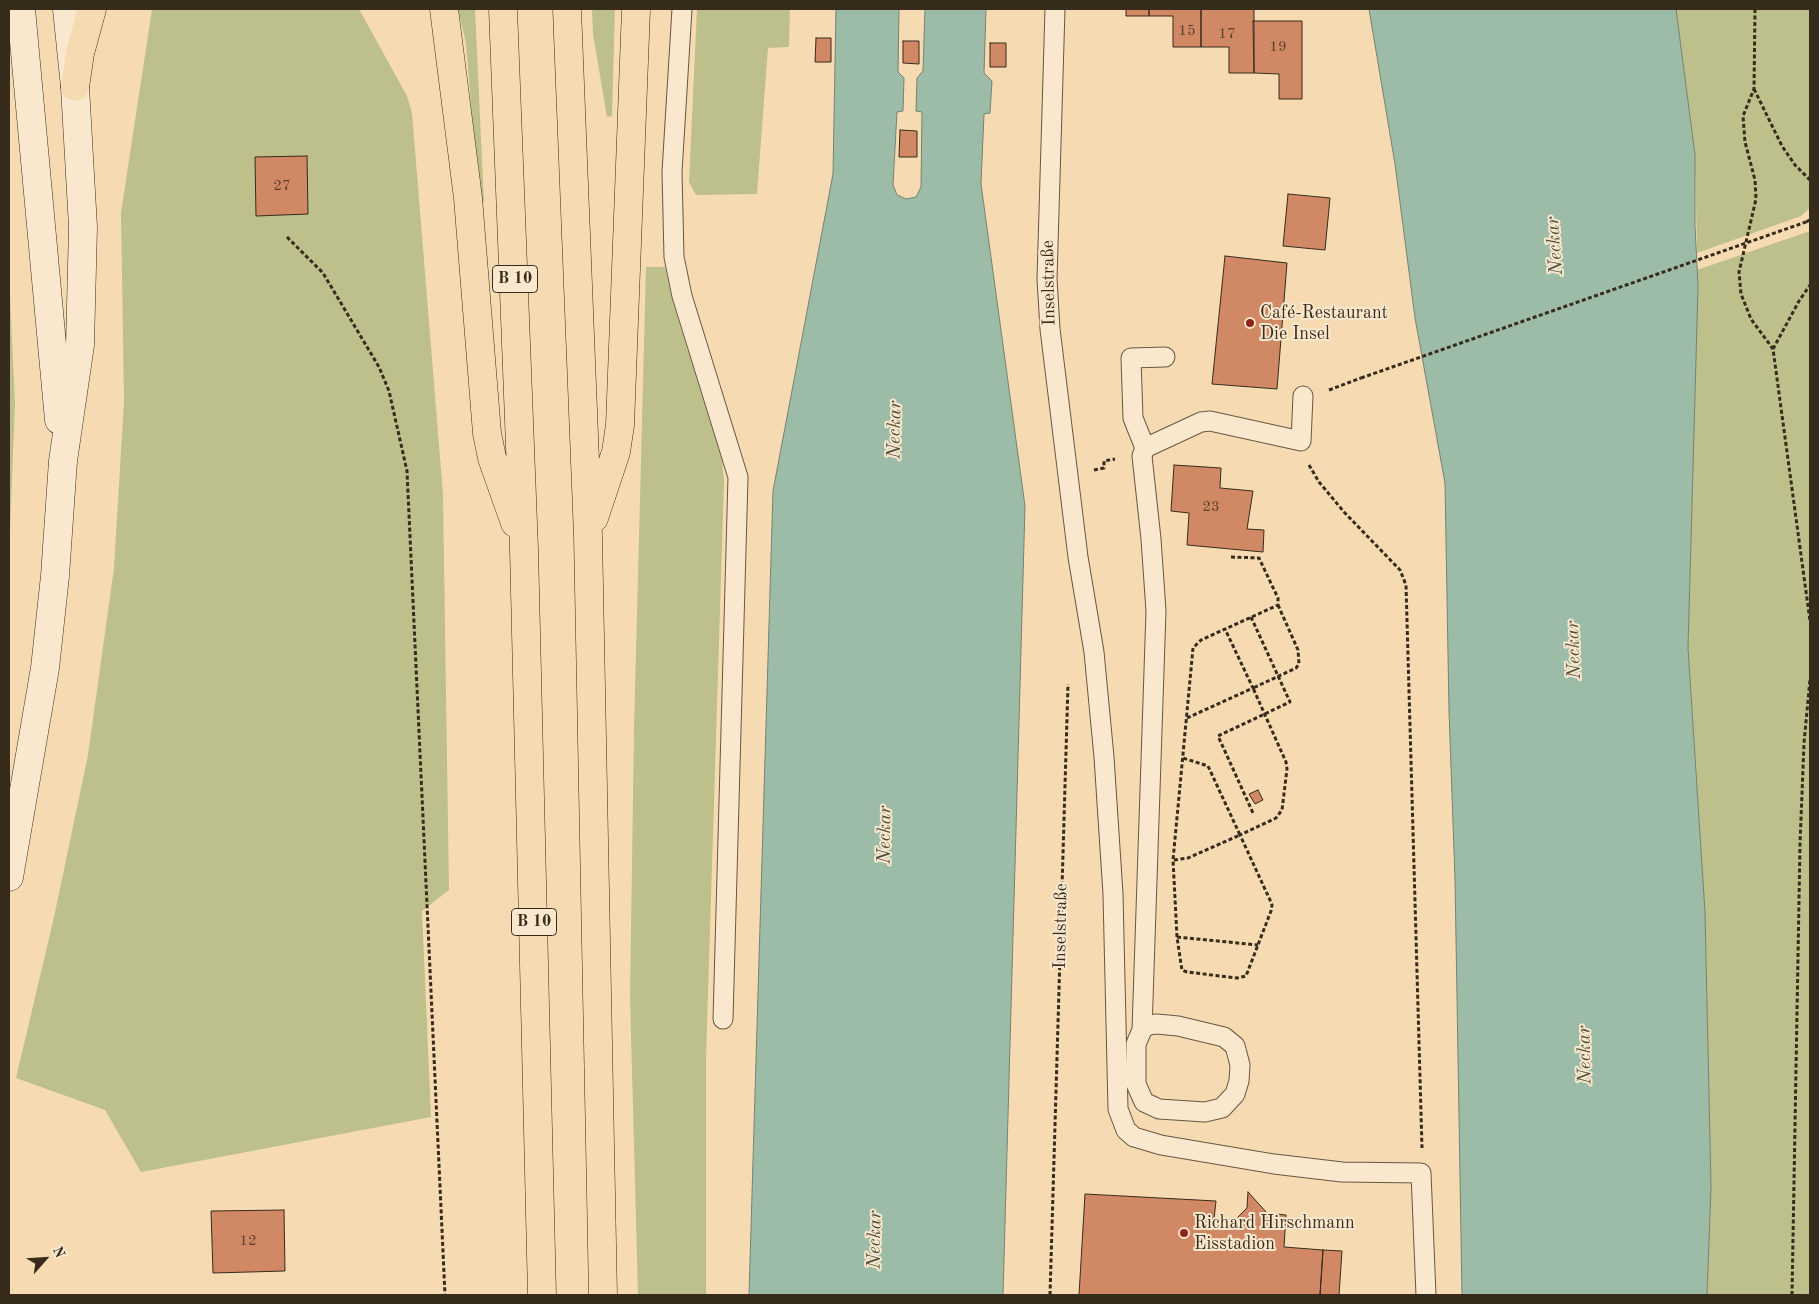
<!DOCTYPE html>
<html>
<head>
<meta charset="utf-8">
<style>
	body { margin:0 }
	#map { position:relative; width:1819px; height:1304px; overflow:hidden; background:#f6dbb2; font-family:"Old Standard TT",serif }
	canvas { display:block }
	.frame { position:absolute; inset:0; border:10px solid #372b1b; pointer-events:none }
	.north { position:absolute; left:20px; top:1234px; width:50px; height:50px; -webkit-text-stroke:4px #f9e8cd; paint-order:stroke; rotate:64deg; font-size:14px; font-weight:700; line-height:20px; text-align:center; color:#372b1b }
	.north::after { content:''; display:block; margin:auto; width:18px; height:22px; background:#372b1b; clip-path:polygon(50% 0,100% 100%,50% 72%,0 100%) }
</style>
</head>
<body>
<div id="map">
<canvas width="1819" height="1304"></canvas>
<div class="frame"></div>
<div class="north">N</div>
</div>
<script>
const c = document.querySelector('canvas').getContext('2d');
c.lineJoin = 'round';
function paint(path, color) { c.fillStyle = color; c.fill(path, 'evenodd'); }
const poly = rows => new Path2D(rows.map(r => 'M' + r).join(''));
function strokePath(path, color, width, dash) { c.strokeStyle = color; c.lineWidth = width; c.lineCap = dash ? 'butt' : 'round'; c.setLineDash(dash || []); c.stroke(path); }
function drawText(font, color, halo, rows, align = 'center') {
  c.font = font + ' "Old Standard TT",serif'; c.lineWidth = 4; c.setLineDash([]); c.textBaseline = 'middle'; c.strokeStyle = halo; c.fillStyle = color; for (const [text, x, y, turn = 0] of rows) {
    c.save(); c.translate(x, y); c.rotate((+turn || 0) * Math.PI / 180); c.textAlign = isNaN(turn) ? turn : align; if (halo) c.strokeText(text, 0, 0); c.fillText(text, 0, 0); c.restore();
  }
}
const green = poly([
	[152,9,359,9,407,96,412,113,443,494,449,890,422,911,431,1117,141,1172,105,1110,16,1078,54,917,88,755,114,568,124,401,121,213],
	[458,9,475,9,484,203,479,203,466,43],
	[592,9,615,9,612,116,607,117,593,34],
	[697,9,790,9,789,47,768,48,757,194,696,195,689,182],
	[1676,9,1810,9,1810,208,1801,216,1697,253,1695,155],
	[1810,231,1810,1295,1707,1295,1711,1187,1705,912,1688,648,1697,270],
	[646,267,665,267,673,303,722,460,724,481,706,1058,706,1295,638,1295,630,997,634,728],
	[9,275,15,403,9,559]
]);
const water = poly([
	[836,9,899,9,898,72,904,78,903,111,897,112,893,185,897,195,906,199,916,197,921,187,922,112,916,111,917,78,923,71,925,9,986,9,984,73,992,81,990,113,984,114,981,184,1025,506,1003,1295,749,1295,773,491,833,174,836,9],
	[1369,9,1676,9,1695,155,1695,226,1698,286,1688,648,1705,912,1711,1187,1707,1295,1462,1295,1455,878,1449,711,1445,483,1415,318,1395,164,1369,9]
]);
const building = poly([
	[1126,9,1149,9,1149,16,1126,16,1126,9],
	[1149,9,1201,9,1201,47,1173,47,1173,16,1149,16,1149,9],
	[1201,9,1254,9,1254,73,1229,73,1229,47,1201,47,1201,9],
	[1253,21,1302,21,1302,99,1279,99,1279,74,1254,73,1253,21],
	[816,38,831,38,831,62,815,62,816,38],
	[903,41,919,41,919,64,903,63,903,41],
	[990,43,1006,43,1006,67,990,67,990,43],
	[900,130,917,131,917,157,899,157,900,130],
	[307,156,308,214,256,216,255,157,307,156],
	[1288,194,1330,198,1325,250,1283,246,1288,194],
	[1225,256,1287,263,1277,389,1212,384,1225,256],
	[1174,465,1221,468,1220,488,1253,491,1247,529,1264,530,1263,552,1187,545,1189,513,1171,511,1174,465],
	[1258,790,1263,800,1255,804,1249,794,1258,790],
	[1248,1192,1267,1213,1286,1215,1284,1247,1323,1250,1320,1295,1079,1295,1085,1194,1216,1201,1214,1219,1235,1220,1247,1208,1248,1192],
	[284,1210,285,1271,213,1273,211,1211,284,1210],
	[1323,1250,1342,1251,1339,1295,1320,1295,1323,1250]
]);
const path = poly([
	[1755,9,1754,89,1743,116,1745,142,1755,180,1756,199,1739,272,1741,294,1751,319,1773,349,1810,621],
	[1754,89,1782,146,1795,165,1810,180],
	[1806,222,1810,220],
	[287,237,323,273,379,367,389,391,407,471,445,1295],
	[1773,349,1799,301,1810,285],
	[1329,390,1361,378],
	[1309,465,1319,482,1344,512,1400,570,1406,585,1422,1148],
	[1094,470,1104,468,1104,461,1115,459],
	[1231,557,1259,558,1278,598,1278,605],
	[1278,605,1298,650,1299,664,1296,668,1253,688,1286,762,1287,769,1282,810,1276,818,1240,835,1270,900,1272,905,1271,911,1246,976,1237,978,1187,972,1182,970,1181,964,1177,937,1173,860,1193,648,1201,640,1278,605],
	[1251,617,1290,702,1218,736,1253,813],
	[1187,718,1253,688,1225,629],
	[1174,860,1188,858,1240,835,1208,766,1183,758],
	[1177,937,1258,945],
	[1050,1295,1068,684],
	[1792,1295,1800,844,1804,743,1810,679]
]);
const service = poly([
	[682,9,672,172,674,257,682,296,738,477,723,1019],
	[1055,9,1047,279,1050,329,1078,557,1094,652,1104,757,1113,894,1118,1109,1126,1130,1134,1137,1161,1145,1274,1164,1342,1172,1421,1173,1426,1295],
	[1145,448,1133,418,1131,358,1165,357],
	[1157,1024,1178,1026,1224,1037,1235,1046,1240,1065,1239,1081,1235,1094,1222,1108,1205,1112,1159,1109,1144,1102,1136,1084,1136,1044,1142,1030,1148,1025,1157,1024],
	[1142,1030,1156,611,1151,539,1142,456,1145,448,1201,422,1210,421,1301,441,1303,396]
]);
const secondary = poly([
	[21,9,59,420],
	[9,877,45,668,55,576,63,461,80,345,83,227,75,87,67,9]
]);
const trunk = poly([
	[444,9,468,198,487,433,492,458,515,523],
	[503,9,524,549,542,1295],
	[567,9,588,536,603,1295],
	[75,87,80,53,92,9],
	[594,518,616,452,620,425,636,9]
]);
const pathBridge = poly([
	[1361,378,1806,222]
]);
const markers = [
	[1250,323,5,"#8f2418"],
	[1184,1233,5,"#8f2418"]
];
const numberNames = [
	["15",1187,31],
	["17",1227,34],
	["19",1278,47],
	["27",282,186],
	["23",1211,507],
	["12",248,1241]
];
const shields = [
	[515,279,45],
	[534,922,45]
];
const shieldNames = [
	["B 10",515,279],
	["B 10",534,922]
];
const streetNames = [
	["Inselstraße",1049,283,-91],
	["Inselstraße",1061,926,-89]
];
const poiNames = [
	["Café-Restaurant",1260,313],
	["Die Insel",1260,334],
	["Richard Hirschmann",1194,1223],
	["Eisstadion",1194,1244]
];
const waterNames = [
	["Neckar",1555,246,-94],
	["Neckar",895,430,-89],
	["Neckar",1574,650,-92],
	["Neckar",885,835,-89],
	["Neckar",1585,1055,-91],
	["Neckar",875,1240,-89]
];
paint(green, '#bdc08b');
paint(water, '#9dbca8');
strokePath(water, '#748270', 1);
paint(building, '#d08865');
strokePath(building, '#372b1b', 1);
strokePath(service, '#675741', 21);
strokePath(secondary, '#372b1b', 29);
strokePath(trunk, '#372b1b', 29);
strokePath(path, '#372b1b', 3, [4, 2.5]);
strokePath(service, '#f9e8cd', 19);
strokePath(secondary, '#f9e8cd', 28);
strokePath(trunk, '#f6dbb2', 28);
strokePath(pathBridge, '#372b1b', 3, [4, 2.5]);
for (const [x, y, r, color] of markers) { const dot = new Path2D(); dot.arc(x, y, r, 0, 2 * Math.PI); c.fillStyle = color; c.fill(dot); strokePath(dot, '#f9e8cd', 2); }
drawText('15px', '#5d422e', null, numberNames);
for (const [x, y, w] of shields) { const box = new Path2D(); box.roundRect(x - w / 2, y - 13.5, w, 27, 4); c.fillStyle = '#f9e8cd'; c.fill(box); strokePath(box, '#372b1b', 1); }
drawText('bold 16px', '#372b1b', null, shieldNames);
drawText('18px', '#372b1b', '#f9e8cd', streetNames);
drawText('18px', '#372b1b', '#f9e8cd', poiNames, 'left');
drawText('italic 19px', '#504f3e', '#f9e8cd', waterNames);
</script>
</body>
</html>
